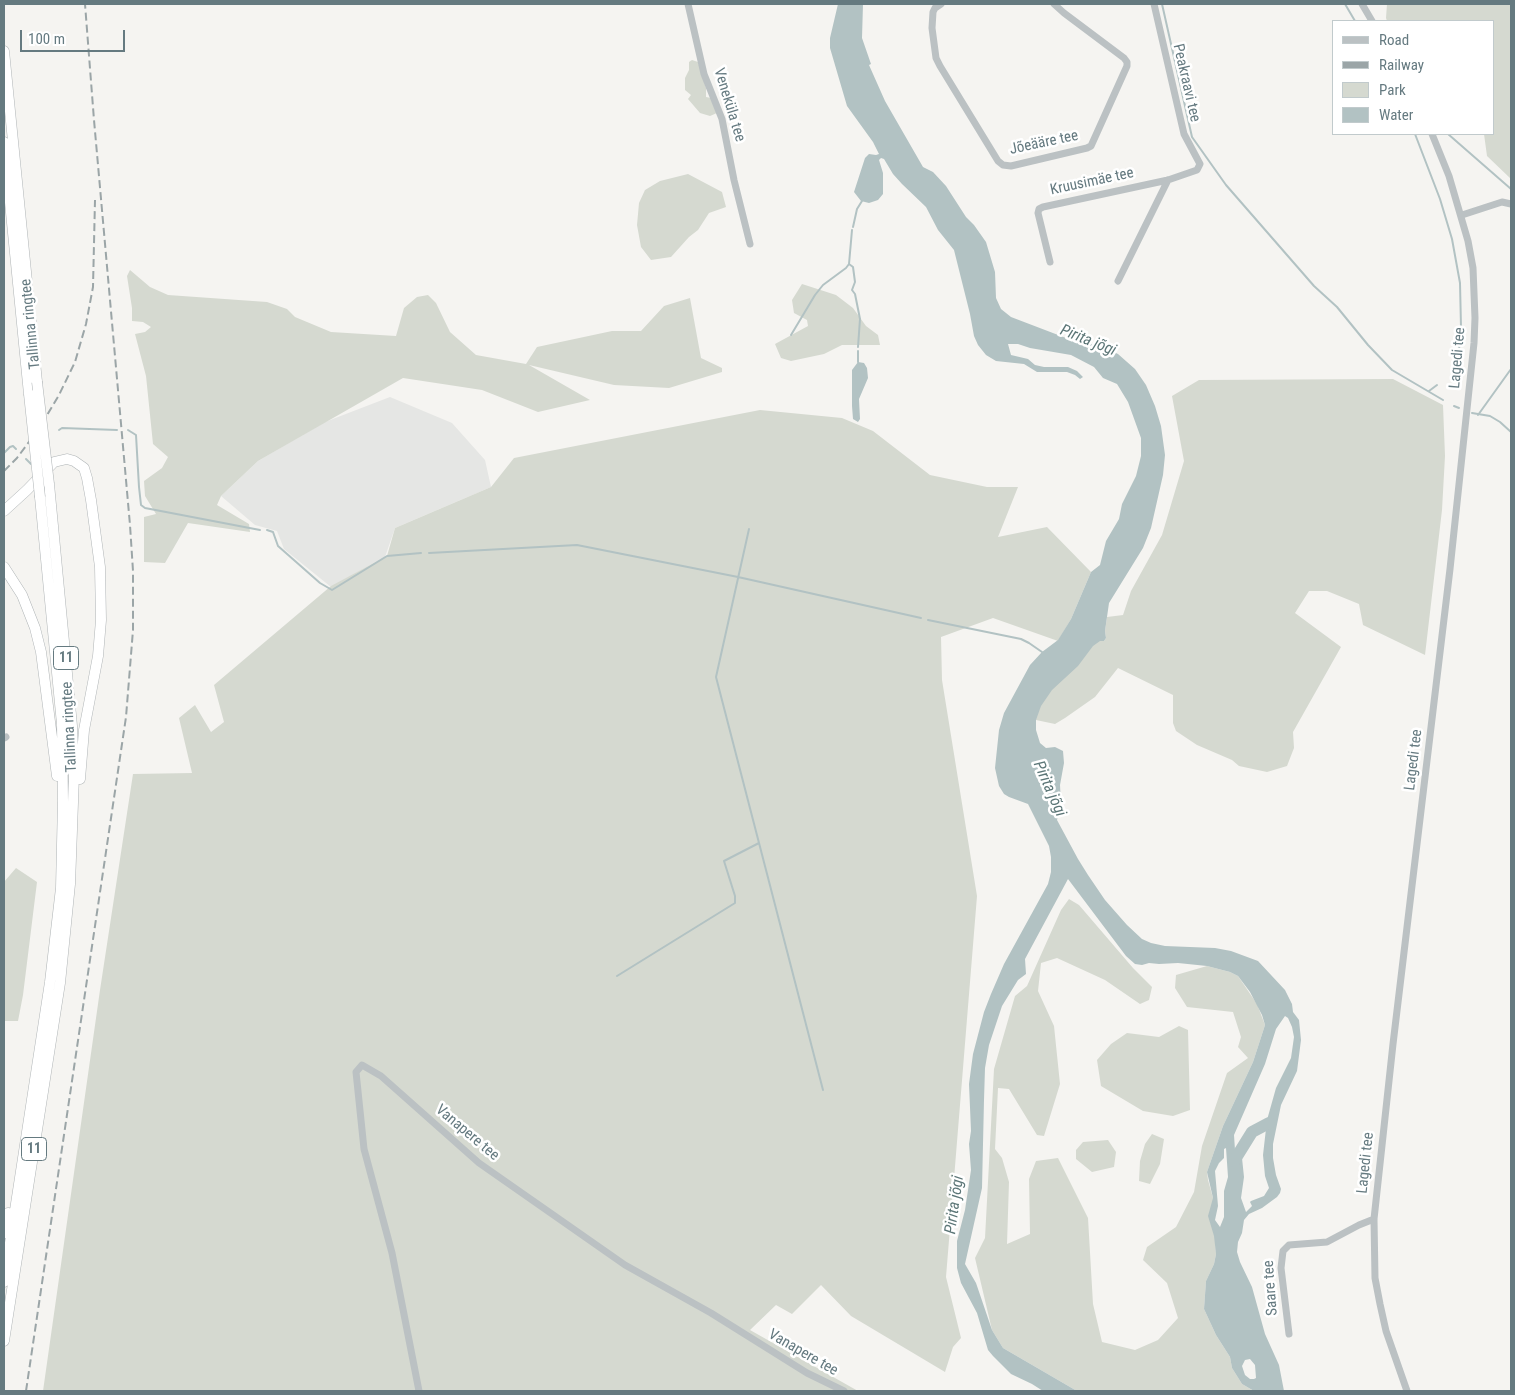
<!DOCTYPE html>
<html>
<head>
<meta charset="utf-8">
<style>
	body { margin:0 }
	#map { position:relative; width:1515px; height:1395px; overflow:hidden; background:#f5f4f1; font-family:"Roboto Condensed",sans-serif }
	canvas { display:block }
	.frame { position:absolute; inset:0; border:5px solid #657a80; pointer-events:none }
	.legend { position:absolute; left:1332px; top:20px; width:162px; height:115px; box-sizing:border-box; background:#fff; border:1px solid #c1cacc; margin:0; padding:6px 9px; list-style:none; font-size:15px; color:#657a80 }
	.legend li { display:flex; align-items:center; gap:10px; height:25px }
	.legend b { width:25px; border:1px solid #c1cacc }
	.scale { position:absolute; left:20px; top:30px; width:105px; height:22px; box-sizing:border-box; border:2px solid #657a80; border-top:0; padding-left:6px; font-size:15px; line-height:18px; white-space:nowrap; color:#657a80; -webkit-text-stroke:4px #fff; paint-order:stroke }
</style>
</head>
<body>
<div id="map">
<canvas width="1515" height="1395"></canvas>
<div class="frame"></div>
<ul class="legend">
<li><b style="height:6px;background:#bbc1c3"></b>Road</li>
<li><b style="height:6px;background:#9ba5a7"></b>Railway</li>
<li><b style="height:14px;background:#d5d9d0"></b>Park</li>
<li><b style="height:14px;background:#b2c2c3"></b>Water</li>
</ul>
<div class="scale">100 m</div>
</div>
<script>
const c = document.querySelector('canvas').getContext('2d');
c.lineJoin = 'round';
function paint(path, color) { c.fillStyle = color; c.fill(path, 'evenodd'); }
const poly = rows => new Path2D(rows.map(r => 'M' + r).join(''));
function strokePath(path, color, width, dash) { c.strokeStyle = color; c.lineWidth = width; c.lineCap = dash ? 'butt' : 'round'; c.setLineDash(dash || []); c.stroke(path); }
function drawText(font, color, halo, rows, align = 'center') {
  c.font = font + ' "Roboto Condensed",sans-serif'; c.lineWidth = 5; c.setLineDash([]); c.textBaseline = 'middle'; c.strokeStyle = halo; c.fillStyle = color; for (const [text, x, y, turn = 0] of rows) {
    c.save(); c.translate(x, y); c.rotate((+turn || 0) * Math.PI / 180); c.textAlign = isNaN(turn) ? turn : align; if (halo) c.strokeText(text, 0, 0); c.fillText(text, 0, 0); c.restore();
  }
}
const built = poly([
	[390,397,452,423,485,460,491,487,395,528,385,557,331,587,284,549,277,531,255,525,221,496,258,461,325,422]
]);
const green = poly([
	[1387,4,1511,4,1511,179,1487,156,1484,134,1494,134,1494,21,1387,21,1386,18],
	[692,60,698,62,706,88,706,97,711,98,717,113,710,116,700,113,688,99,691,95,685,90,685,78,689,70,689,62],
	[688,174,722,192,726,207,709,213,698,230,689,237,671,257,651,260,641,247,637,225,639,203,645,190,660,181],
	[130,270,150,287,168,295,267,302,287,309,295,317,331,332,396,336,404,308,417,297,428,295,436,303,450,332,476,355,526,364,537,347,612,331,641,331,664,306,690,298,701,358,722,368,722,372,669,388,614,385,529,365,590,400,538,412,482,390,403,378,258,461,221,496,217,505,249,524,250,532,188,523,165,563,144,562,144,517,156,514,145,496,144,481,162,468,168,457,153,444,146,376,135,334,145,332,151,327,143,322,132,321,132,308,127,276],
	[802,284,836,295,853,308,866,326,878,335,880,345,842,345,824,354,791,361,781,358,775,344,808,326,807,320,794,313,792,300],
	[1393,379,1443,405,1445,456,1442,510,1425,655,1363,625,1359,604,1327,591,1309,591,1295,613,1341,647,1293,732,1294,748,1287,766,1267,772,1239,766,1232,760,1197,745,1176,731,1173,723,1173,695,1118,668,1095,697,1065,718,1055,724,1036,720,1034,678,1071,641,1104,641,1106,638,1105,631,1107,617,1123,615,1131,591,1162,535,1184,461,1172,396,1199,380],
	[760,410,842,418,873,431,930,475,987,487,1018,487,998,537,1047,527,1091,572,1071,619,1058,641,993,618,941,637,942,680,977,896,946,1277,961,1338,953,1347,945,1372,851,1316,821,1285,792,1314,776,1305,750,1330,858,1391,43,1391,100,990,133,774,192,773,179,718,195,705,211,732,224,722,214,685,331,586,387,556,395,528,491,487,514,458],
	[16,868,37,882,23,995,18,1021,4,1021,4,882],
	[1069,899,1079,905,1133,968,1152,987,1149,1000,1140,1004,1105,980,1057,958,1041,963,1038,991,1054,1026,1060,1084,1044,1136,1037,1135,1009,1089,998,1088,995,1149,1002,1158,1009,1182,1007,1244,1030,1234,1029,1179,1036,1161,1058,1158,1088,1218,1093,1304,1102,1342,1135,1350,1158,1340,1178,1318,1167,1283,1143,1260,1147,1247,1176,1227,1194,1192,1202,1146,1227,1073,1248,1058,1238,1047,1241,1037,1233,1012,1187,1007,1175,988,1176,975,1207,966,1230,972,1238,976,1257,1004,1265,1025,1253,1062,1223,1126,1207,1172,1208,1180,1213,1198,1216,1254,1214,1264,1206,1281,1204,1309,1216,1335,1230,1357,1232,1368,1242,1384,1254,1391,1077,1391,1003,1348,992,1330,975,1258,985,1238,994,1069,1015,996,1027,986,1061,910],
	[1179,1026,1188,1030,1190,1110,1173,1116,1143,1111,1101,1086,1097,1060,1111,1044,1127,1033,1159,1037],
	[1152,1134,1164,1139,1160,1164,1150,1184,1139,1181,1140,1161,1145,1144],
	[1108,1140,1116,1152,1114,1167,1092,1172,1076,1159,1076,1150,1083,1142]
]);
const water = poly([
	[838,4,863,4,862,38,871,64,869,65,885,101,923,167,933,172,946,186,966,217,974,225,986,242,995,272,996,298,1001,309,1011,317,1066,338,1103,347,1118,354,1135,369,1146,385,1155,406,1161,426,1165,455,1163,475,1151,528,1143,548,1109,603,1105,631,1106,638,1104,641,1100,641,1093,646,1078,666,1052,690,1041,706,1036,720,1036,730,1040,743,1046,748,1055,747,1063,751,1064,763,1060,785,1061,804,1057,820,1078,859,1088,875,1105,900,1127,925,1142,939,1151,943,1165,946,1215,948,1231,951,1258,961,1285,990,1292,1004,1293,1012,1299,1020,1301,1040,1297,1071,1281,1105,1273,1144,1273,1158,1276,1175,1281,1189,1280,1193,1277,1197,1262,1208,1249,1214,1244,1220,1242,1233,1238,1242,1237,1252,1240,1262,1252,1287,1265,1334,1279,1365,1284,1391,1254,1391,1242,1384,1232,1368,1230,1357,1216,1335,1204,1309,1206,1281,1214,1264,1216,1254,1214,1236,1208,1216,1213,1198,1207,1172,1223,1126,1253,1062,1265,1025,1262,1015,1250,992,1238,976,1230,972,1207,966,1178,963,1159,964,1149,963,1142,965,1135,964,1126,956,1068,879,1025,959,1026,974,1018,980,1002,1006,989,1045,985,1068,984,1100,982,1188,965,1264,976,1283,992,1330,1003,1348,1077,1391,1043,1391,1032,1384,1011,1374,993,1356,988,1350,977,1313,961,1283,957,1268,957,1241,965,1210,971,1170,969,1144,971,1131,969,1084,973,1054,984,1012,991,994,1004,964,1048,884,1051,872,1051,857,1049,846,1028,804,1009,797,1004,794,999,786,995,768,999,730,1004,713,1030,665,1042,652,1058,640,1071,619,1091,572,1100,565,1106,541,1119,519,1122,504,1136,476,1141,456,1141,438,1128,402,1117,384,1103,378,1094,367,1071,355,1030,348,1018,344,1008,344,1011,355,1028,359,1035,365,1044,367,1068,367,1077,371,1083,377,1080,379,1075,375,1067,372,1037,372,1024,364,996,361,986,355,978,345,974,336,970,314,954,250,938,230,926,207,902,184,893,174,884,159,881,158,879,160,883,173,883,194,878,200,869,203,861,201,854,192,865,158,869,154,876,155,879,154,873,142,847,106,830,48,830,38],
	[1285,1016,1288,1018,1292,1027,1294,1037,1291,1058,1276,1088,1267,1120,1263,1155,1265,1176,1269,1188,1264,1196,1251,1201,1250,1202,1252,1206,1246,1212,1241,1198,1244,1177,1242,1158,1235,1150,1234,1135,1265,1064,1276,1029],
	[1226,1148,1228,1177,1224,1191,1224,1217,1220,1227,1215,1220,1218,1206,1215,1171,1219,1163,1224,1158,1224,1149],
	[1250,1359,1255,1365,1256,1378,1254,1379,1250,1379,1245,1375,1242,1366,1245,1360],
	[858,362,864,363,867,368,868,378,859,399,860,419,858,422,853,419,852,406,852,370]
]);
const stream = poly([
	[1162,4,1192,137,1226,185,1314,286,1337,307,1368,345,1392,370,1443,400],
	[1345,4,1355,21],
	[1415,134,1440,199,1452,239,1460,283,1461,327,1457,372],
	[1448,134,1511,189],
	[853,227,857,209,862,201],
	[849,264,853,267,855,282,852,290,855,294,860,319,858,347],
	[791,335,815,295,823,285,846,268,849,264,852,230],
	[858,351,858,362],
	[1429,391,1437,385],
	[1454,406,1459,408],
	[1472,413,1490,416,1500,422,1511,432],
	[1478,415,1511,369],
	[59,430,62,428,117,430],
	[128,430,136,435,139,487,141,505,145,508,260,530],
	[4,453,10,447,13,446,16,449],
	[26,459,31,464,33,462],
	[749,529,716,677,823,1090],
	[267,530,273,532,278,546,320,583,332,590,387,556,421,553],
	[429,553,577,545,738,577,921,618],
	[928,620,1021,639,1029,643,1042,652],
	[617,976,735,903,735,896,724,861,759,843]
]);
const river = poly([
	[1234,1161,1252,1132,1269,1123]
]);
const minor = poly([
	[688,4,704,74,722,119,734,180,750,244],
	[941,4,935,8,933,12,932,28,936,58,940,66,998,161,1003,165,1011,166,1087,148,1091,146,1127,66,1127,62,1124,58,1064,13,1054,4],
	[1362,4,1372,21],
	[1462,215,1502,202,1511,204],
	[1050,262,1038,213,1039,209,1043,207,1168,180,1197,170,1200,164,1184,134,1154,4],
	[1118,281,1168,180],
	[4,738,6,737],
	[1289,1334,1281,1268,1283,1251,1289,1245,1327,1242,1359,1225,1374,1219],
	[419,1391,392,1253,364,1149,356,1072,362,1065,381,1076,479,1163,625,1265,711,1313,807,1373,844,1391],
	[1407,1391,1386,1331,1380,1304,1375,1278,1374,1219,1393,1044,1450,569,1474,343,1475,318,1473,268,1468,241,1449,176,1432,134]
]);
const highway = poly([
	[4,51,37,382],
	[4,142,29,394],
	[4,511,27,490,54,462,67,459,74,461,84,468,87,478,91,500,100,567,101,620,98,656,84,730,80,779],
	[4,567,22,595,35,628,41,652,57,776],
	[4,1233,8,1213],
	[4,1282,50,982,61,888,63,801,62,724,40,497],
	[4,1341,60,983,70,884,74,775,72,726,49,484]
]);
const rail = poly([
	[4,471,17,458,40,427,59,395,75,362,86,324,93,287,95,200],
	[26,1391,126,717,133,630,133,571,130,525,94,120,85,4]
]);
const highwayBridge = poly([
	[37,382,49,484],
	[29,394,40,497]
]);
const shields = [
	[66,658,25],
	[34,1149,25]
];
const shieldNames = [
	["11",66,658],
	["11",34,1149]
];
const streetNames = [
	["Peakraavi tee",1186,83,77],
	["Veneküla tee",729,105,73],
	["Jõeääre tee",1044,143,-12],
	["Kruusimäe tee",1092,182,-12],
	["Tallinna ringtee",31,324,-96],
	["Lagedi tee",1458,358,-85],
	["Tallinna ringtee",70,727,-93],
	["Lagedi tee",1414,760,-83],
	["Vanapere tee",467,1133,40],
	["Lagedi tee",1366,1163,-84],
	["Saare tee",1271,1288,-94],
	["Vanapere tee",803,1353,30]
];
const waterNames = [
	["Pirita jõgi",1088,341,22],
	["Pirita jõgi",1049,789,66],
	["Pirita jõgi",955,1205,-82]
];
paint(built, '#e5e6e4');
paint(green, '#d5d9d0');
paint(water, '#b2c2c3');
strokePath(stream, '#b2c2c3', 2);
strokePath(river, '#b2c2c3', 12);
strokePath(highway, '#afb4b6', 11);
strokePath(minor, '#bbc1c3', 7);
strokePath(highway, '#fff', 10);
strokePath(rail, '#9ba5a7', 2, [8, 4]);
strokePath(highwayBridge, '#afb4b6', 11, []);
strokePath(highwayBridge, '#fff', 10);
for (const [x, y, w] of shields) { const box = new Path2D(); box.roundRect(x - w / 2, y - 11.5, w, 23, 4); c.fillStyle = '#fff'; c.fill(box); strokePath(box, '#657a80', 1); }
drawText('bold 14px', '#657a80', null, shieldNames);
drawText('15px', '#657a80', '#fff', streetNames);
drawText('italic 16px', '#5c7677', '#fff', waterNames);
</script>
</body>
</html>
